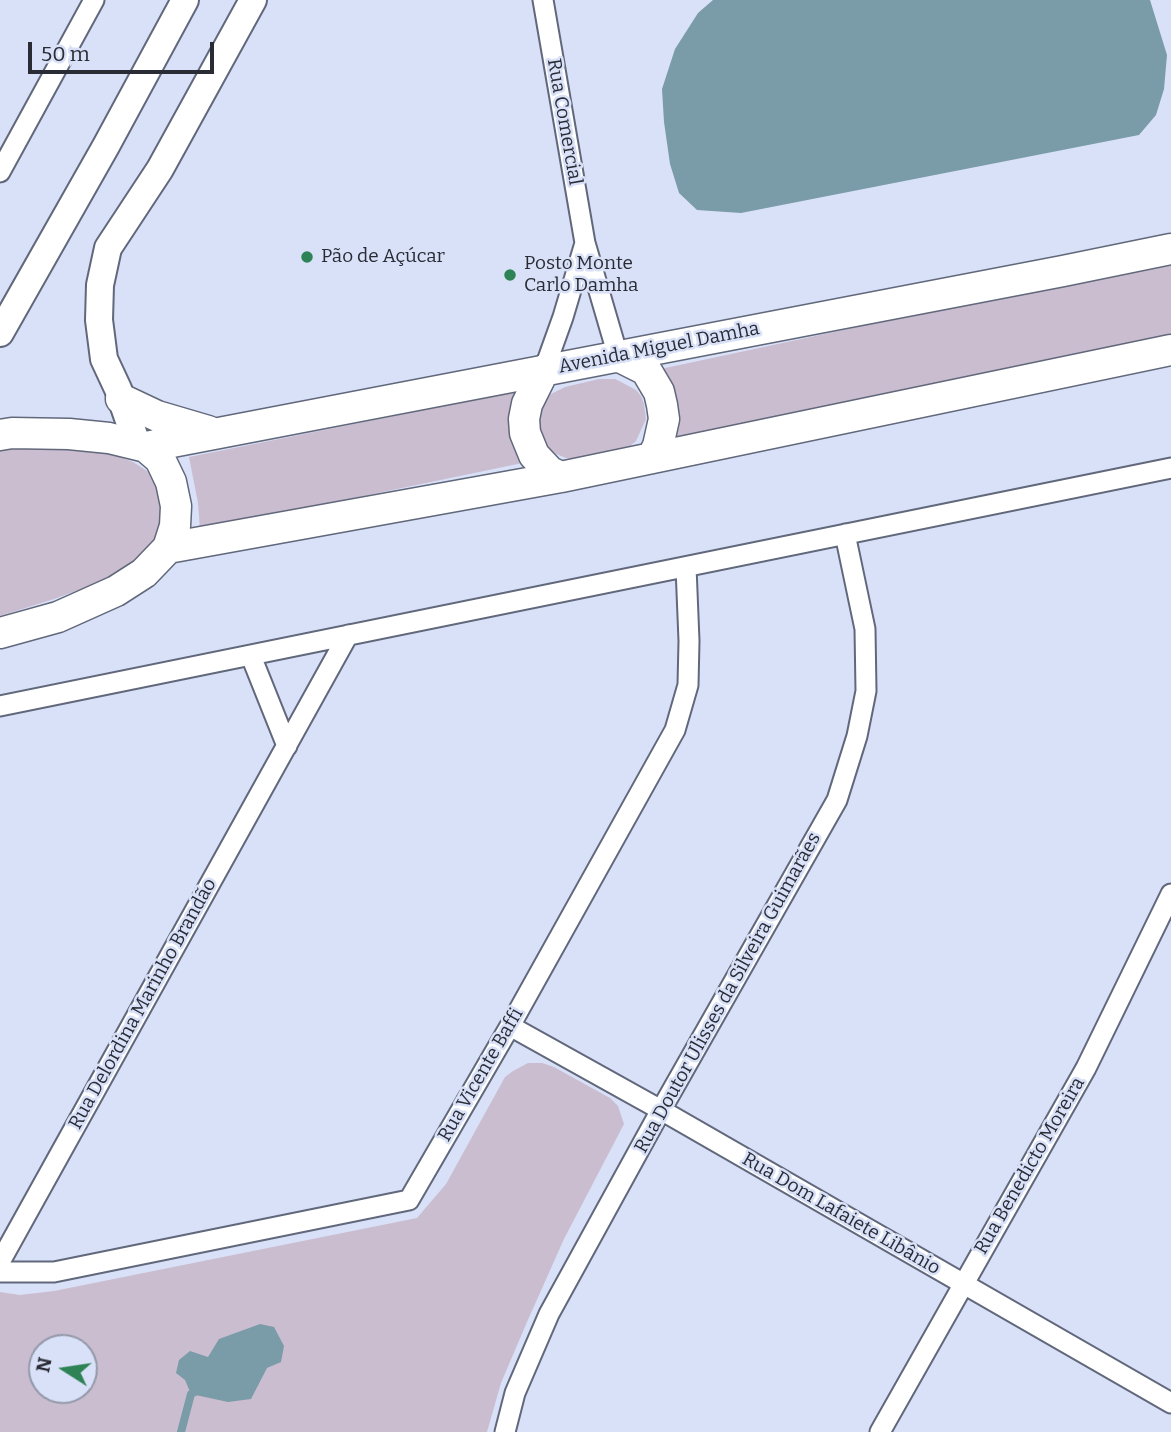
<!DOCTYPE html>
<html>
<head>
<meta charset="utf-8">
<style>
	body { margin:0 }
	#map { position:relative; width:1171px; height:1432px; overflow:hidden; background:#d9e1f8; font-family:Bitter,serif }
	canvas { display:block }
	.north { position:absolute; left:28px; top:1334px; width:70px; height:70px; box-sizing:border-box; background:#d9e1f8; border:2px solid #9399aa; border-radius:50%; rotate:282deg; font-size:19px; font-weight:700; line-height:28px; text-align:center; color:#292c35 }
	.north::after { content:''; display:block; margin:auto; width:24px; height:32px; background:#2e8356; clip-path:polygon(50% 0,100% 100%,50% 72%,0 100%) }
	.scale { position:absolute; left:28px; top:42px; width:186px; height:32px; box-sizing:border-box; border:4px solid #292c35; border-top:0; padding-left:9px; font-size:21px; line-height:24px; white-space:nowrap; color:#292c35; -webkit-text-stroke:5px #d9e1f8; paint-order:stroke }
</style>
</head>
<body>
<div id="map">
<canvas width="1171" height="1432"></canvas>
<div class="north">N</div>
<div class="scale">50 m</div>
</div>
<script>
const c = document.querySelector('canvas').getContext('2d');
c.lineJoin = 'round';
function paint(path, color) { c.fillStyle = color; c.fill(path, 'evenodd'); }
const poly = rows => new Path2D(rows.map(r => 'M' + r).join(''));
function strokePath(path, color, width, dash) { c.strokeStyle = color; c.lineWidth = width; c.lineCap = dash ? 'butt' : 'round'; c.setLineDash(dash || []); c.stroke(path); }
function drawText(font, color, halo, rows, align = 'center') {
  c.font = font + ' Bitter,serif'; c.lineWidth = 5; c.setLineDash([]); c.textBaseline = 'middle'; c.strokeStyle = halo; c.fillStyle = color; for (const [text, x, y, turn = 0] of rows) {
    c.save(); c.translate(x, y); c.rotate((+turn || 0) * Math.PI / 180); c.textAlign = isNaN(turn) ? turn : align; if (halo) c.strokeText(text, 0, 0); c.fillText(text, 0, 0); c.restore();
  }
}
const green = poly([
	[1171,260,1171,337,667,441,656,370],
	[599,379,615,379,623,383,636,390,641,396,644,404,646,419,636,441,630,446,614,452,575,459,566,458,551,452,545,447,536,424,544,400,551,394,565,387],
	[519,391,532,461,200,530,198,503,189,457],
	[13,448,104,451,133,462,147,471,157,487,161,510,161,524,156,541,138,559,108,579,54,599,0,616,0,450],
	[528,1063,542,1063,554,1067,610,1098,618,1106,624,1124,564,1239,527,1322,501,1383,487,1432,0,1432,0,1292,20,1295,54,1291,417,1218,446,1184,505,1077,513,1071],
	[42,1348,84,1348,84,1390,42,1390]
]);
const water = poly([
	[713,0,1150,0,1167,55,1164,89,1156,115,1139,135,741,213,697,210,679,193,670,164,664,122,662,89,675,49,698,13],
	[260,1324,274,1327,284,1346,281,1362,267,1368,251,1399,228,1402,191,1394,185,1380,176,1373,179,1360,190,1351,208,1357,219,1339]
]);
const stream = poly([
	[181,1432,191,1394,200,1389]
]);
const minor = poly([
	[543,0,585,243,618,356],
	[0,172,94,0],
	[544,370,563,317,585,243],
	[251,656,287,746],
	[0,706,1171,468],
	[510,1026,661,1110,1171,1403],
	[0,1262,348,635],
	[0,1272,54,1272,409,1200,510,1026,675,730,688,685,689,641,686,567],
	[505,1432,515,1393,549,1314,661,1110,837,800,857,736,866,691,865,629,845,534],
	[880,1432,1086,1068,1171,894]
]);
const secondary = poly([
	[0,333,106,146,185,0],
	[137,444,118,389,104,359,99,320,100,285,108,248,160,169,253,0]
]);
const primary = poly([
	[618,356,646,370,659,392,662,405,664,419,658,446,652,458],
	[544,370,527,404,524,419,525,433,534,455,550,472,561,477],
	[121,399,157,416,208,431],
	[0,435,12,433,69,434,109,438,146,447,160,459,171,482,176,506,175,526,168,548,144,573,116,591,58,617,0,633],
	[146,447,1063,271,1171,249],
	[168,548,561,477,1171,350]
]);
const markers = [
	[307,257,7,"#2e8356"],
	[510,275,7,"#2e8356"]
];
const streetNames = [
	["Rua Comercial",564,122,80],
	["Avenida Miguel Damha",659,348,-11],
	["Rua Doutor Ulisses da Silveira Guimarães",728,993,-61],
	["Rua Delordina Marinho Brandão",143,1004,-61],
	["Rua Vicente Baffi",481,1075,-60],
	["Rua Benedicto Moreira",1030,1166,-60],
	["Rua Dom Lafaiete Libânio",841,1214,30]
];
const poiNames = [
	["Pão de Açúcar",321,257],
	["Posto Monte",524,264],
	["Carlo Damha",524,286]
];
paint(green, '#cabdcf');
paint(water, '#7a9ba8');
strokePath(stream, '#7a9ba8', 8);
strokePath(minor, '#61687b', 23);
strokePath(secondary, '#61687b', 30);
strokePath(primary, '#61687b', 33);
strokePath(minor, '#fff', 19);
strokePath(secondary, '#fff', 26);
strokePath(primary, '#fff', 30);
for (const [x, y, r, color] of markers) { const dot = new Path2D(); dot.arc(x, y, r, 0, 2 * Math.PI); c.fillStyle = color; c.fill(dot); strokePath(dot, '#d9e1f8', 2.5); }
drawText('19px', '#292c35', '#d9e1f8', streetNames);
drawText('19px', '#292c35', '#d9e1f8', poiNames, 'left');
</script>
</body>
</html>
